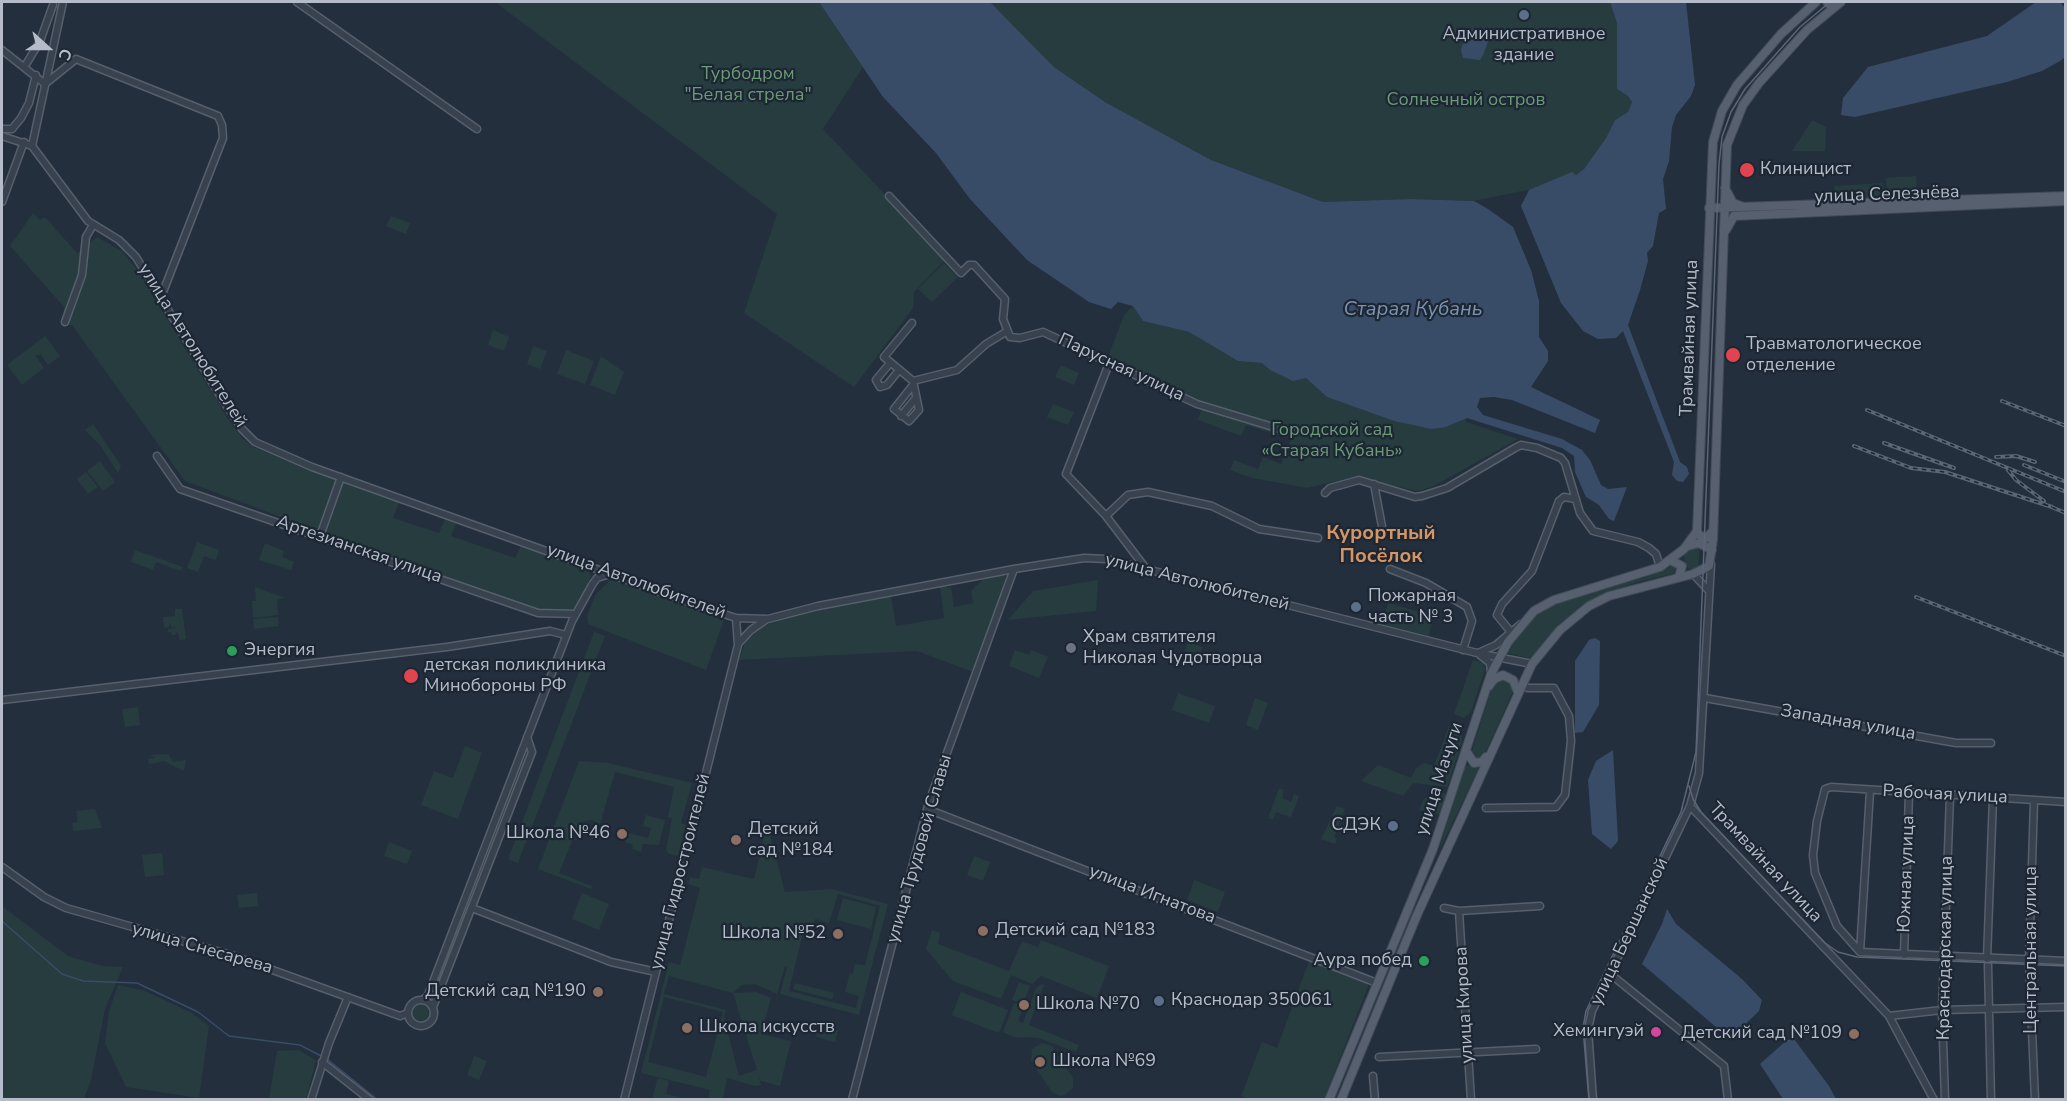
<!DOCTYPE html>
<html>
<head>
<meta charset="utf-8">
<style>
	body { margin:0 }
	#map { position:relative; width:2067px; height:1101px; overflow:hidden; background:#242f3e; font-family:"Nunito Sans",sans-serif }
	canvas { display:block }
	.frame { position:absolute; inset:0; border:3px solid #b4bcc9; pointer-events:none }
	.north { position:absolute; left:18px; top:18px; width:60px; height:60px; -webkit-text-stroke:4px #1d2633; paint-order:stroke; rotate:111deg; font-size:16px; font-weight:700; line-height:24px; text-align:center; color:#b4bcc9 }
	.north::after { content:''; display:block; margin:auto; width:21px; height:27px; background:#b4bcc9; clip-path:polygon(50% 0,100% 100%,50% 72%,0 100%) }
</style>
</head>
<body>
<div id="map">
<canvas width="2067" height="1101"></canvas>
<div class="frame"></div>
<div class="north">С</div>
</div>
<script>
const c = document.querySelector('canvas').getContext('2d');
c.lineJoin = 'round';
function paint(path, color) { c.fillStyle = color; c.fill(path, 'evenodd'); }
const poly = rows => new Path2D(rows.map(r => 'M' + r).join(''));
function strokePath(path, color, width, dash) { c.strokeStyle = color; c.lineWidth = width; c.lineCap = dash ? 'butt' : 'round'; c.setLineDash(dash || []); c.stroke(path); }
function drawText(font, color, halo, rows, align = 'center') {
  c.font = font + ' "Nunito Sans",sans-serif'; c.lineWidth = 4.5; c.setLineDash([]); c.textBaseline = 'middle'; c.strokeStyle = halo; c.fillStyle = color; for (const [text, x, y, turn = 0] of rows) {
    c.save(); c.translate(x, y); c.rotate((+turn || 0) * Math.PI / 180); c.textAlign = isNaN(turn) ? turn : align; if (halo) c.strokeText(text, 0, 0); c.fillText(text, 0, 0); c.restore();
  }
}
const green = poly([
	[495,2,819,2,863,67,823,129,946,259,914,292,913,308,854,387,744,313,777,214],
	[990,2,1610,2,1617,23,1617,89,1628,96,1632,102,1628,112,1615,120,1606,138,1584,169,1576,175,1572,173,1541,187,1474,201,1411,199,1323,202,1211,160,1105,102,1054,67],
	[1812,120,1826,127,1825,151,1792,151],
	[1916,176,1917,194,1887,196,1886,178],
	[1883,183,1884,198,1835,200,1834,186],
	[33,213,40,220,45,217,77,253,97,237,123,252,138,271,226,416,242,438,253,447,399,502,393,518,439,533,445,519,456,523,451,536,515,558,521,546,589,569,591,576,577,606,569,611,532,611,185,481,72,325,69,325,63,318,64,307,10,246],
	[391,216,410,223,406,234,386,226],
	[944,263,958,277,932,302,918,289],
	[1133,306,1143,321,1189,332,1238,361,1262,363,1270,370,1306,378,1327,397,1394,421,1431,429,1467,418,1466,422,1518,439,1432,487,1417,491,1355,477,1307,488,1252,478,1230,470,1234,460,1258,469,1263,457,1281,464,1291,439,1246,425,1241,436,1198,420,1203,404,1108,357,1124,315],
	[493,330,509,337,504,351,488,345],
	[45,336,60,356,48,365,41,355,35,355,44,368,22,385,7,365],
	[533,346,547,351,540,369,527,364],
	[566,350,594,361,585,384,557,374],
	[601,356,624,372,615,395,590,385],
	[1061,365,1079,373,1074,385,1055,377],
	[1053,404,1074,412,1068,425,1047,417],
	[93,424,121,466,118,473,100,445,85,430],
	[100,461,115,482,103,491,87,471],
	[86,472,98,487,88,494,77,479],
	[197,542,219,550,216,560,204,556,198,572,187,568],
	[265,543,284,551,282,557,294,562,291,570,259,560],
	[1700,546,1698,569,1690,570,1685,565,1684,555,1688,550],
	[135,550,183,567,181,571,156,562,153,570,131,562],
	[1676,563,1680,572,1637,582,1593,599,1560,623,1530,659,1505,652,1528,622,1555,603,1646,577],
	[1001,574,1005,576,1007,585,973,672,917,651,739,660,745,643,755,632,781,617,891,595,896,626,944,618,940,586,951,588,954,607,973,603,971,591,985,577],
	[611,579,724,620,706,670,588,624,587,615,596,594],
	[1098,580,1096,611,1008,620,1033,591],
	[255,587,285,598,277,599,278,615,253,618,252,601,256,601],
	[1388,603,1433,616,1429,636,1382,624],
	[175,609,182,609,186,639,180,640,177,631,176,635,172,635,171,632,168,632,168,629,177,628,171,627,170,623,169,627,164,628,163,617,175,616],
	[278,617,279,626,254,629,253,619],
	[594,632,605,636,518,863,508,859],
	[1188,642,1202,647,1195,667,1181,662],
	[1015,650,1029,655,1031,650,1048,657,1039,678,1009,666],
	[1473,660,1483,663,1485,669,1471,712,1464,718,1454,714],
	[1500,679,1511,682,1514,689,1484,756,1477,761,1471,755,1473,747,1493,684],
	[1178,693,1215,706,1209,723,1172,710],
	[1255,698,1268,703,1258,730,1246,725],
	[138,707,140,725,125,727,122,709],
	[1449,726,1461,730,1462,742,1447,787,1413,783,1403,796,1361,781,1378,765,1411,778,1416,768,1424,763,1434,766],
	[465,746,482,753,458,819,421,805,434,771,453,778],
	[168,754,173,762,186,760,184,771,164,761,149,764,148,759,155,758,150,755],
	[521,759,525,762,491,853,485,851],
	[579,761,608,763,692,783,681,823,686,825,678,856,669,854,666,850,672,818,668,817,674,787,615,772,600,824,592,820,580,822,559,873,592,886,591,889,538,869],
	[1465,765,1479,768,1478,771,1439,850],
	[1279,788,1284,790,1282,798,1291,802,1294,794,1299,796,1291,817,1276,812,1273,820,1268,818],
	[1442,792,1447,795,1441,815,1419,810,1423,800,1430,795],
	[1337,806,1345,809,1334,837,1337,839,1335,844,1321,839],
	[95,809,102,828,73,831,72,823,78,822,76,811],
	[646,815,665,820,659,845,643,844,641,852,632,849,633,845,625,842,629,833,648,838,651,828,643,826],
	[767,824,785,892,832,889,888,904,859,1015,780,994,787,967,785,966,777,994,755,984,742,985,733,993,669,976,664,994,726,1010,724,1017,739,1076,757,1070,733,993,756,992,771,998,761,1034,791,1041,780,1086,761,1081,759,1076,761,1085,755,1086,727,1078,723,1099,708,1099,710,1090,641,1073,669,962,680,965,700,888,688,884,690,877,699,879,702,867,754,879],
	[838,894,880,906,865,965,855,964,853,974,850,973,845,992,859,996,856,1008,789,991,804,929,812,930,815,919,829,923],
	[664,997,723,1012,706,1077,648,1062],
	[389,842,412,851,407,864,384,856],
	[162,853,164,875,145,877,142,855],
	[974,856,990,862,983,881,967,875],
	[1194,880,1225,892,1218,912,1187,900],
	[257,893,258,906,239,908,237,895],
	[582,893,609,904,599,930,572,919],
	[843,898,876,907,871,929,837,920],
	[2,906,68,956,102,966,123,967,105,1009,91,1080,84,1099,2,1099],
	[464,910,467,912,436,996,431,994],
	[932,930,940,933,938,944,1009,971,1022,941,1038,947,1041,940,1109,966,1097,998,1041,976,1032,984,1011,975,1001,999,953,981,926,949],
	[1309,961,1369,984,1324,1099,1250,1100,1241,1096,1262,1042,1277,1048],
	[1019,982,1030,986,1023,1004,1012,1000],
	[795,983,834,993,832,999,793,989],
	[1042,984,1044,985,1029,1025,1079,1045,1076,1052,1038,1038,1014,1037,1003,1032,1014,1003,1024,1006,1018,1021,1023,1023,1036,988],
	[118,985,145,991,192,1013,209,1026,199,1098,126,1087,105,1043,109,1011],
	[961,992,1008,1010,999,1033,952,1015],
	'412 1013a9 9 0 1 1 18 0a9 9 0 1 1-18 0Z',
	[819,1026,838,1030,835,1042,816,1037],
	[1042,1043,1052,1046,1073,1078,1073,1088,1066,1094,1060,1096,1052,1092,1031,1061,1032,1049],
	[298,1050,316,1060,306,1099,269,1099,277,1051],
	[474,1056,487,1061,479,1080,467,1075],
	[658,1078,669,1081,666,1094,686,1099,652,1099]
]);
const water = poly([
	[819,2,990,2,1054,67,1105,102,1211,160,1323,202,1411,199,1474,201,1488,209,1513,227,1531,270,1539,301,1539,337,1548,351,1548,361,1531,387,1600,420,1595,433,1512,400,1494,397,1480,398,1477,407,1483,415,1562,439,1582,450,1590,460,1601,485,1608,489,1627,487,1614,521,1609,519,1599,505,1586,497,1575,472,1574,456,1562,448,1467,418,1446,427,1431,429,1394,421,1327,397,1306,378,1293,381,1270,370,1262,363,1238,361,1189,332,1143,321,1133,306,1118,302,1111,309,1089,302,1027,260,970,199,936,153,883,97],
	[1610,2,1686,2,1695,85,1691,96,1676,115,1672,127,1669,161,1663,179,1666,209,1659,213,1653,246,1647,253,1648,261,1640,290,1628,325,1680,462,1687,467,1689,474,1683,482,1677,481,1672,475,1674,462,1623,331,1616,338,1598,339,1583,331,1561,303,1521,206,1529,190,1572,172,1576,175,1584,169,1606,138,1615,120,1628,112,1632,102,1628,96,1617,89,1617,23],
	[2036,2,2060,2,2065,8,2065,57,2060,61,2042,71,2007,82,1855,117,1841,115,1843,98,1868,67,1987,36],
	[1479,29,1487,35,1489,39,1483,55,1480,60,1463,58,1461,50,1467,30],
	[1595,638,1600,641,1599,705,1583,732,1575,733,1575,661,1589,640],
	[1613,750,1618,841,1611,849,1592,834,1588,780,1596,761],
	[1667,909,1676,924,1742,979,1762,1000,1759,1011,1730,1039,1642,964,1662,924],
	[1794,1039,1829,1086,1836,1099,1783,1099,1760,1064,1787,1040]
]);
const stream = poly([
	[2,921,62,974,83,981,137,983,198,1012,229,1036,300,1045,323,1057],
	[327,1059,378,1100]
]);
const minor = poly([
	[297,2,477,129],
	[2,50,45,84,76,59,218,116,222,125,223,138,161,297],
	[25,66,40,41,53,5],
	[2,129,12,129,21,118,29,103,36,75],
	[2,136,32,146,88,221,119,240,136,257,219,394,242,429,255,442,312,467,708,609,736,618,768,619,818,606,1014,569,1084,558,1107,559,1477,653,1532,664],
	[32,146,63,2],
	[889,196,961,273,969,265,974,265,1005,299,1003,319,1010,337,1020,338,1043,332,1197,404,1293,433],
	[2,202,24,142],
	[65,322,82,275,86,237,93,225],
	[912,323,884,357,913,381],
	[1110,361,1066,474,1106,516,1144,566],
	[890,363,876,380,880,387,887,385,899,370],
	[913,385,894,409,909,421,919,410,913,381,957,370,986,344,1006,332],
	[901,416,916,398],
	[157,456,180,489,538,613,576,614],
	[1374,484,1383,532],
	[1325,493,1330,488,1359,480,1415,497,1422,496,1447,488,1515,448,1521,445,1537,448,1561,458,1565,463,1580,513,1593,531,1638,542,1649,548,1656,554,1660,567],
	[1106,516,1128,495,1148,492,1212,506,1259,529,1318,538],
	[320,536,341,477],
	[1390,569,1426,583,1467,607,1472,621,1463,650],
	[1693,574,1709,591],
	[1510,631,1497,615,1502,604,1532,571,1559,501,1564,497,1576,499],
	[738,644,751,630,767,619],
	[1478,653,1496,645,1521,624],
	[1480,655,1490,663,1491,673],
	[1705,698,1956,743,1991,743],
	[2,700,447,647,550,631,566,635],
	[2034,801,2029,960,2035,1100],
	[1690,806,1889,1016,1934,1100],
	[1486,808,1556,807,1565,795,1571,741,1569,716,1554,688,1528,688,1521,685],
	[927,809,1377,983],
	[2,867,44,897,66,908,231,955,400,1016,408,1013],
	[472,908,611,962,656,972],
	[1444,908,1459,911,1540,906],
	[1459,911,1471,1100],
	[1860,952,1837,926,1815,873,1813,855,1817,821,1825,789,1831,787,2066,802],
	[1860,952,2066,961],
	[1860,952,1870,791],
	[1904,955,1909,793],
	[1987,959,1993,798],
	[1988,965,1991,1100],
	[1609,973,1724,1066,1728,1100],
	[423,1000,428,995,572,621,592,585,597,578,610,574],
	'408 1013a13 13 0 1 1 26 0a13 13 0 1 1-26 0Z',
	[433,1007,532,752,527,737],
	[1889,1016,1942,1010,2066,1007],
	[1379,1057,1536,1049],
	[322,1062,370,1100],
	[1373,1076,1375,1100],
	[311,1100,329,1043,348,997],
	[624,1100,738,645,736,618],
	[852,1100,929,802,1014,569],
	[1593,1100,1588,1029,1592,1011,1690,806,1699,773,1711,564],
	[1945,1100,1942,1010,1950,796]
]);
const major = poly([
	[1827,2,1833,8],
	[1725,188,1733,203,1743,207],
	[1709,208,2066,196],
	[1726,230,1734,216,2066,201],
	[1713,531,1706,538,1699,535,1697,531,1713,142,1722,111,1737,85,1781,34,1816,2],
	[1688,546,1699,543,1712,550],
	[1672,561,1682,566,1679,577],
	[1489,686,1494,679,1503,675,1513,680,1518,692],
	[1466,751,1474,763,1482,762,1486,757],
	[1329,1100,1433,849,1491,674,1508,642,1534,611,1554,600,1660,567,1684,549,1697,531],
	[1341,1100,1417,915,1532,664,1560,630,1589,606,1609,596,1693,574,1709,566,1713,540,1727,145,1743,105,1759,83,1807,30,1841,2]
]);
const tram = poly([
	[1689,786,1693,799,1701,812,1825,943,1838,952,1857,957,2066,966],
	[1589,1100,1583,1028,1586,1011,1681,812,1696,752,1719,164,1722,137,1731,112,1745,89,1800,27,1830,2]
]);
const rail = poly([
	[2002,401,2066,426],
	[1867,410,2066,492],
	[1884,443,1954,468],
	[1854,446,1911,468,1945,472,2052,507],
	[1996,457,2016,456,2035,462],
	[2024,465,2066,482],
	[2008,470,2016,480,2044,501],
	[2044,504,2066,513],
	[1916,597,2066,656]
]);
const markers = [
	[1524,15,6,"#5c6f8a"],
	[1747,170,8,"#e0444e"],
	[1733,355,8,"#e0444e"],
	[1356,607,6,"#5c6f8a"],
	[1071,648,6,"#6b7280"],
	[232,651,6,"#2e9e5b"],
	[411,676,8,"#e0444e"],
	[1393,826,6,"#5c6f8a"],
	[622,834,6,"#8d6e63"],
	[736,840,6,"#8d6e63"],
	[983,931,6,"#8d6e63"],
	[838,934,6,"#8d6e63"],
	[1424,961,6,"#2e9e5b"],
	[598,992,6,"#8d6e63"],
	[1159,1001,6,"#5c6f8a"],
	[1024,1005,6,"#8d6e63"],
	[687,1028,6,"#8d6e63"],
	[1656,1032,6,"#d1479c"],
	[1854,1034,6,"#8d6e63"],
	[1040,1062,6,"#8d6e63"]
];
const poiNames = [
	["Административное",1524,35,"center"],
	["здание",1524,56,"center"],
	["Клиницист",1760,170],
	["Травматологическое",1746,345],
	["отделение",1746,366],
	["Пожарная",1368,597],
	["часть № 3",1368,618],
	["Храм святителя",1083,638],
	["Николая Чудотворца",1083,659],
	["Энергия",244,651],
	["детская поликлиника",424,666],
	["Минобороны РФ",424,687],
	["СДЭК",1381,826,"right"],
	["Детский",748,830],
	["сад №184",748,851],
	["Школа №46",610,834,"right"],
	["Детский сад №183",995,931],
	["Школа №52",826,934,"right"],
	["Аура побед",1412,961,"right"],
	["Детский сад №190",586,992,"right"],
	["Краснодар 350061",1171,1001],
	["Школа №70",1036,1005],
	["Школа искусств",699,1028],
	["Хемингуэй",1644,1032,"right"],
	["Детский сад №109",1842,1034,"right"],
	["Школа №69",1052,1062]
];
const parkNames = [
	["Турбодром",748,75],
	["\"Белая стрела\"",748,96],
	["Солнечный остров",1466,101],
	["Городской сад",1332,431],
	["«Старая Кубань»",1332,452]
];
const streetNames = [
	["улица Селезнёва",1887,195,-2],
	["Трамвайная улица",1690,338,-88],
	["улица Автолюбителей",192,346,58],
	["Парусная улица",1121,368,25],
	["Артезианская улица",359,550,19],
	["улица Автолюбителей",636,582,20],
	["улица Автолюбителей",1197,583,14],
	["Западная улица",1848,723,10],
	["улица Мачуги",1440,779,-72],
	["Рабочая улица",1945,795,3],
	["улица Трудовой Славы",920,849,-74],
	["Трамвайная улица",1765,863,47],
	["улица Гидростроителей",681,872,-76],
	["Южная улица",1907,874,-88],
	["улица Игнатова",1152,895,21],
	["улица Бершанской",1630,932,-65],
	["Краснодарская улица",1946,948,-89],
	["улица Снесарева",202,949,16],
	["Центральная улица",2032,950,-90],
	["улица Кирова",1465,1005,-93]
];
const waterNames = [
	["Старая Кубань",1413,310]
];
const neighbourhoodNames = [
	["Курортный",1381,534],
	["Посёлок",1381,557]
];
paint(green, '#263c3f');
paint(water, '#394c67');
strokePath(stream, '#394c67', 1.5);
strokePath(minor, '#565f6c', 9);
strokePath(major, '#414a57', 10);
strokePath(minor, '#38414e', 6);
strokePath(major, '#56606e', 8);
strokePath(tram, '#5a6575', 1.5);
strokePath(rail, '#5a6575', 4);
strokePath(rail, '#1d2633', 1.5, [4.5]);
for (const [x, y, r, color] of markers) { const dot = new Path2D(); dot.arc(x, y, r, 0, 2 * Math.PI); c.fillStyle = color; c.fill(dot); strokePath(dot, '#1d2633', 2); }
drawText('18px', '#b4bcc9', '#1d2633', poiNames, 'left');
drawText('18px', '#6b9a76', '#1d2633', parkNames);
drawText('18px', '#b4bcc9', '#1d2633', streetNames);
drawText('italic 20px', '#7c92b1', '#1d2633', waterNames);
drawText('bold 20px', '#d59563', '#1d2633', neighbourhoodNames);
</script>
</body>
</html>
